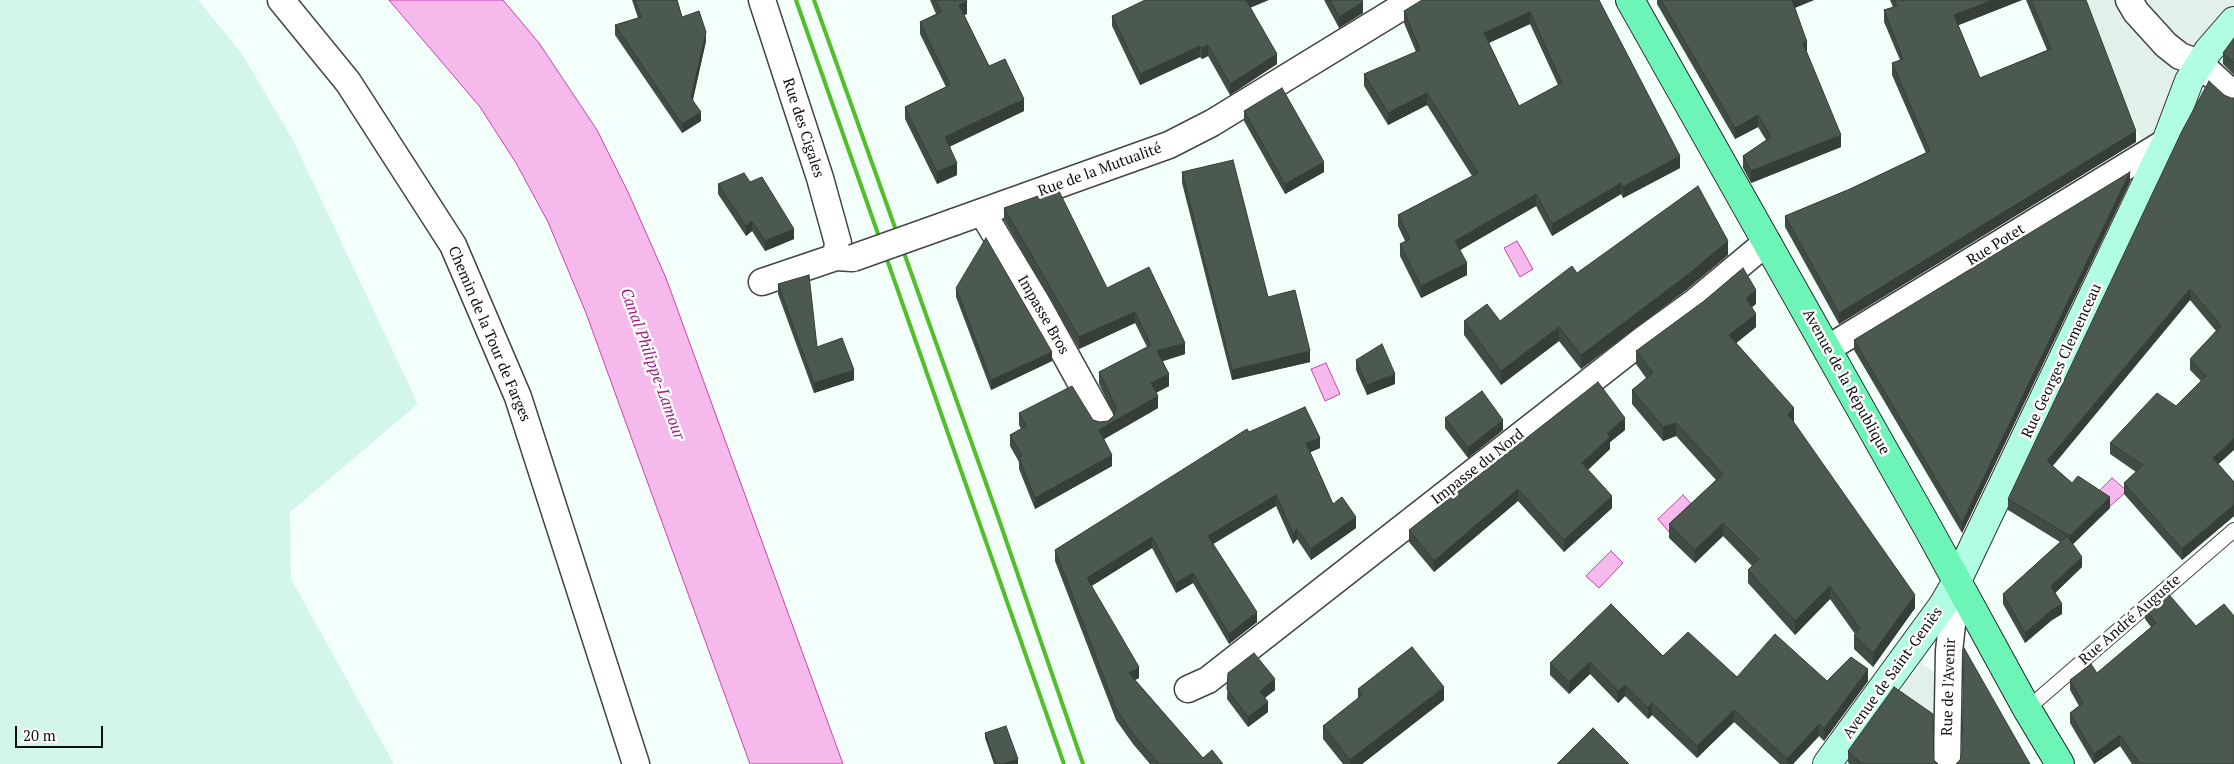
<!DOCTYPE html>
<html>
<head>
<meta charset="utf-8">
<style>
	body { margin:0 }
	#map { position:relative; width:2234px; height:764px; overflow:hidden; background:#f3fffa; font-family:"PT Serif",serif }
	canvas { display:block }
	.scale { position:absolute; left:15px; top:726px; width:88px; height:22px; box-sizing:border-box; border:2px solid #101010; border-top:0; padding-left:6px; font-size:15px; line-height:18px; white-space:nowrap; color:#101010; -webkit-text-stroke:4px #fff; paint-order:stroke }
</style>
</head>
<body>
<div id="map">
<canvas width="2234" height="764"></canvas>
<div class="scale">20 m</div>
</div>
<script>
const c = document.querySelector('canvas').getContext('2d');
c.lineJoin = 'round';
function paint(path, color) { c.fillStyle = color; c.fill(path, 'evenodd'); }
const poly = rows => new Path2D(rows.map(r => 'M' + r).join(''));
function strokePath(path, color, width, dash) { c.strokeStyle = color; c.lineWidth = width; c.lineCap = dash ? 'butt' : 'round'; c.setLineDash(dash || []); c.stroke(path); }
function drawText(font, color, halo, rows, align = 'center') {
  c.font = font + ' "PT Serif",serif'; c.lineWidth = 5; c.setLineDash([]); c.textBaseline = 'middle'; c.strokeStyle = halo; c.fillStyle = color; for (const [text, x, y, turn = 0] of rows) {
    c.save(); c.translate(x, y); c.rotate((+turn || 0) * Math.PI / 180); c.textAlign = isNaN(turn) ? turn : align; if (halo) c.strokeText(text, 0, 0); c.fillText(text, 0, 0); c.restore();
  }
}
const farmland = poly([
	[0,0,198,0,242,54,293,140,418,404,290,512,291,579,394,764,0,764]
]);
const plaza = poly([
	[2085,0,2234,0,2234,49,2220,68,2180,147,2143,144],
	[1921,663,1938,675,1939,729,1894,699]
]);
const water = poly([
	[389,0,503,0,539,43,597,130,628,192,666,278,843,764,750,764,586,313,548,222,516,163,480,107,389,0],
	[1517,241,1533,269,1520,277,1504,248,1517,241],
	[1326,363,1340,394,1325,401,1311,369,1326,363],
	[2112,478,2127,491,2108,508,2093,497,2112,478],
	[1683,495,1695,508,1669,532,1658,519,1683,495],
	[1611,551,1623,563,1599,588,1586,576,1611,551]
]);
const lane = poly([
	[2027,709,2234,530]
]);
const street = poly([
	[281,0,348,82,453,245,518,397,636,764],
	[762,0,820,178,838,243,836,257],
	[2129,0,2136,12,2166,45,2180,56,2199,63,2234,95],
	[982,212,1038,305,1101,419],
	[954,222,1169,145,1212,123,1413,0],
	[762,282,836,257,852,258],
	[1827,349,2166,142],
	[1188,689,1208,680,1644,339,1695,302,1767,242],
	[1947,764,1949,651,1957,581]
]);
const secondary = poly([
	[1827,764,1943,605,1957,581,2166,142,2189,81,2208,51,2234,21]
]);
const primary = poly([
	[1630,0,1929,530,2027,709,2060,764]
]);
const rail = poly([
	[796,0,1064,764],
	[814,0,997,514,1083,764]
]);
const streetBridge = poly([
	[853,258,954,222]
]);
const wall = poly([
	[632,0,677,0,682,17,706,41,693,100,701,121,682,133,615,35,615,25,638,18],
	[930,0,966,0,967,14,964,15,989,66,1024,111,950,146,957,175,937,184,905,119,905,107,946,87,920,34,920,22,936,14],
	[1324,0,1362,0,1363,13,1339,28],
	[1599,0,1680,168,1623,198,1621,194,1552,236,1536,206,1460,250,1467,275,1421,298,1400,256,1400,244,1405,241,1398,226,1398,215,1472,176,1427,105,1388,125,1364,86,1364,74,1416,52,1404,23,1404,11],
	[1530,24,1558,85,1519,106,1489,43],
	[1657,0,1814,0,1795,8,1807,53,1841,147,1751,183,1743,168,1743,156,1766,140,1758,127,1735,139,1657,4],
	[1890,0,2022,0,1958,25,1980,78,2047,50,2026,0,2086,0,2136,142,1839,324,1785,227,1785,216,1850,189,1926,153,1892,75,1892,63,1900,60,1884,22,1884,10,1893,7],
	[1250,8,1277,64,1230,95,1208,56,1202,59,1200,57,1140,85,1112,26,1112,16],
	[2234,38,2234,75,2223,64,2223,53],
	[2224,95,2218,464,2234,482,2234,516,2182,560,2124,494,2124,483,2136,472,2110,454,2110,443,2176,406,2201,381,2190,370,2190,359,2216,331,2190,300,2052,466,2072,483,2110,508,2073,544,2082,567,2055,593,2062,614,2052,620,2025,643,2003,604,2003,594,2060,542,2008,510,2008,499],
	[1244,111,1324,172,1285,194,1244,121],
	[1182,172,1310,362,1232,380,1182,183],
	[750,182,794,239,765,251,752,231,746,236,718,194,718,184],
	[2130,182,1962,533,1854,350,1854,340],
	[1004,208,1107,288,1185,354,1163,361,1169,386,1156,393,1158,408,1104,439,1112,466,1035,509,1019,469,1019,462,1010,446,1010,435,1021,429,1019,425,1019,413,1093,420,1100,422,1108,421,1114,415,1099,384,1099,372,1147,347,1135,323,1079,349,1004,220],
	[1728,255,1686,290,1581,369,1559,341,1501,385,1464,335,1464,321,1500,321,1577,273],
	[778,284,817,347,854,380,814,393,778,294],
	[956,288,1052,361,991,390,956,297],
	[1756,304,1752,307,1756,327,1736,343,1794,421,1793,422,1915,608,1873,667,1854,649,1854,635,1855,634,1830,599,1795,635,1748,583,1748,570,1752,566,1723,536,1695,563,1669,538,1669,524,1716,480,1676,436,1663,441,1632,404,1632,390,1646,378,1636,364,1636,351],
	[1356,360,1395,384,1367,395,1356,370],
	[1445,418,1503,430,1468,458,1445,428],
	[1625,430,1610,442,1610,449,1588,470,1612,508,1564,552,1518,501,1434,572,1409,542,1409,530],
	[1249,432,1320,448,1310,452,1333,504,1356,528,1311,560,1297,539,1293,544,1276,506,1213,544,1257,622,1229,644,1193,583,1176,593,1152,548,1091,586,1139,678,1135,680,1203,758,1223,764,1150,764,1133,744,1116,720,1055,561,1055,550],
	[2166,591,2234,764,2132,764,2120,746,2094,764,2070,723,2070,713,2079,706,2070,690,2070,680,2097,673,2151,627,2145,619,2145,609],
	[1663,656,1737,677,1827,681,1868,681,1824,741,1819,736,1793,764,1780,764,1734,722,1697,758,1652,715,1648,719,1625,696,1618,703,1590,674,1569,694,1550,675,1550,663],
	[1228,673,1275,690,1265,698,1268,712,1248,727,1227,699],
	[1358,689,1444,700,1362,764,1343,764,1323,739,1323,726,1358,699],
	[985,733,1018,764,994,764,985,738],
	[1848,751,1934,760,1938,764,1849,764,1848,762]
]);
const shadedWall = poly([
	[1245,0,1269,0,1245,10],
	[1791,0,1814,0,1791,9],
	[1993,0,2022,0,1954,27,1954,15],
	[967,2,967,14,959,17,959,5],
	[1363,2,1363,13,1339,28,1339,17],
	[1530,12,1530,24,1484,45,1484,33],
	[706,32,706,41,691,107,691,98],
	[1807,42,1807,53,1803,43],
	[1208,45,1208,56,1202,59,1202,48],
	[1200,46,1200,57,1140,85,1140,74],
	[1277,54,1277,64,1230,95,1230,84],
	[1427,93,1427,105,1388,125,1388,113],
	[1024,99,1024,111,945,149,945,137],
	[701,112,701,121,682,133,682,124],
	[1758,115,1758,127,1735,139,1735,128],
	[2136,131,2136,142,1839,324,1839,313],
	[1841,135,1841,147,1751,183,1751,171],
	[1680,156,1680,168,1623,198,1623,187],
	[1324,162,1324,172,1285,194,1285,184],
	[957,163,957,175,937,184,937,172],
	[2130,172,2130,182,1962,533,1962,523],
	[1621,183,1621,194,1552,236,1552,224],
	[1536,194,1536,206,1455,253,1455,241],
	[752,221,752,231,746,236,746,226],
	[794,229,794,239,765,251,765,241],
	[1728,241,1728,255,1686,290,1581,369,1581,355],
	[1467,263,1467,275,1421,298,1421,286],
	[2190,289,2190,300,2047,473,2047,461],
	[1756,290,1756,304,1746,312,1746,298],
	[1135,312,1135,323,1079,349,1079,337],
	[1756,314,1756,327,1729,349,1729,335],
	[1559,327,1559,341,1501,385,1501,371],
	[1185,343,1185,354,1157,363,1157,351],
	[1310,351,1310,362,1232,380,1232,370],
	[1052,352,1052,361,991,390,991,380],
	[854,370,854,380,814,393,814,383],
	[1169,374,1169,386,1151,395,1151,383],
	[1395,374,1395,384,1367,395,1367,385],
	[1158,396,1158,408,1099,442,1099,430],
	[1794,408,1794,421,1788,427,1788,414],
	[1625,418,1625,430,1610,442,1610,449,1582,475,1582,463,1607,433],
	[1503,420,1503,430,1468,458,1468,448],
	[1676,423,1676,436,1663,441,1663,427],
	[1320,438,1320,448,1306,454,1306,443],
	[2234,438,2234,450,2213,469,2213,458],
	[1112,455,1112,466,1035,509,1035,498],
	[1518,489,1518,501,1434,572,1434,561],
	[1276,495,1276,506,1208,547,1208,536],
	[1612,496,1612,508,1564,552,1564,540],
	[2110,497,2110,508,2070,547,2070,536],
	[2234,505,2234,516,2182,560,2182,549],
	[1356,517,1356,528,1311,560,1311,549],
	[1723,523,1723,536,1695,563,1695,550],
	[1297,529,1297,539,1293,544,1293,534],
	[1152,537,1152,548,1087,589,1087,578],
	[2082,557,2082,567,2051,597,2051,586],
	[1193,573,1193,583,1176,593,1176,583],
	[1830,586,1830,599,1795,635,1795,621],
	[1915,595,1915,608,1873,667,1873,653],
	[2062,604,2062,614,2052,620,2025,643,2025,633,2052,610],
	[1257,612,1257,622,1229,644,1229,634],
	[1590,662,1590,674,1569,694,1569,682],
	[1139,667,1139,678,1129,683,1129,673],
	[1868,669,1868,681,1824,741,1824,729],
	[1275,679,1275,690,1260,701,1260,691],
	[1625,685,1625,696,1618,703,1618,691],
	[1444,687,1444,700,1362,764,1350,764,1350,760],
	[1268,702,1268,712,1248,727,1248,717],
	[1652,703,1652,715,1648,719,1648,708],
	[1734,710,1734,722,1697,758,1697,746],
	[1819,724,1819,736,1793,764,1787,764,1787,759],
	[2120,735,2120,746,2094,764,2094,754],
	[1018,759,1018,764,1004,764]
]);
const building = poly([
	[635,0,677,0,682,17,699,11,706,32,691,98,701,112,682,124,615,25,641,17,635,0],
	[935,0,966,0,967,2,959,5,989,66,1005,59,1024,99,945,137,957,163,937,172,905,107,950,85,920,22,941,12,935,0],
	[1145,0,1246,0,1277,54,1230,84,1208,45,1202,48,1200,46,1140,74,1112,16,1145,0],
	[1330,0,1362,0,1363,2,1339,17,1330,0],
	[1422,0,1599,0,1680,156,1623,187,1621,183,1552,224,1536,194,1455,241,1467,263,1421,286,1400,244,1410,239,1398,215,1478,173,1427,93,1388,113,1364,74,1420,50,1404,11,1422,0],
	[1530,12,1562,83,1519,106,1484,33,1530,12],
	[1661,0,1792,0,1807,42,1803,43,1841,135,1751,171,1743,156,1771,137,1758,115,1735,128,1661,0],
	[1894,0,1993,0,1954,15,1980,78,2051,49,2031,0,2086,0,2136,131,1839,313,1785,216,1850,189,1930,151,1892,63,1903,59,1884,10,1897,6,1894,0],
	[2234,38,2234,63,2223,53,2234,38],
	[2209,81,2224,95,2231,98,2234,98,2234,438,2213,458,2234,482,2234,505,2182,549,2124,483,2143,465,2110,443,2157,393,2176,406,2206,376,2190,359,2221,326,2190,289,2047,461,2072,483,2078,476,2110,497,2070,536,2008,499,2182,131,2209,81],
	[1282,88,1324,162,1285,184,1244,111,1282,88],
	[1233,160,1268,297,1295,290,1310,351,1232,370,1182,172,1233,160],
	[2130,172,1962,523,1854,340,2130,172],
	[744,173,750,182,762,177,794,229,765,241,752,221,746,226,718,184,744,173],
	[1698,186,1728,241,1686,276,1581,355,1559,327,1501,371,1464,321,1487,304,1500,321,1572,266,1577,273,1698,186],
	[1058,189,1107,288,1149,267,1185,343,1157,351,1169,374,1151,383,1158,396,1099,430,1112,455,1035,498,1019,458,1022,456,1010,435,1026,426,1019,413,1072,386,1093,420,1100,422,1108,421,1114,416,1116,407,1099,372,1151,345,1135,312,1079,337,1004,208,1058,189],
	[986,238,1052,352,991,380,956,288,986,238],
	[1743,268,1756,290,1746,298,1756,314,1729,335,1794,408,1788,414,1915,595,1873,653,1854,635,1860,629,1830,586,1795,621,1748,570,1759,559,1723,523,1695,550,1669,524,1723,474,1676,423,1663,427,1632,390,1653,373,1636,351,1704,301,1743,268],
	[809,275,817,347,842,338,854,370,814,383,778,284,809,275],
	[1382,344,1395,374,1367,385,1356,360,1382,344],
	[1598,382,1625,418,1607,433,1610,437,1582,463,1612,496,1564,540,1518,489,1434,561,1409,530,1598,382],
	[1482,391,1503,420,1468,448,1445,418,1482,391],
	[1305,407,1320,438,1306,443,1333,504,1342,497,1356,517,1311,549,1297,529,1293,534,1276,495,1208,536,1257,612,1229,634,1193,573,1176,583,1152,537,1087,578,1139,667,1129,673,1203,758,1212,750,1223,764,1159,764,1133,734,1116,709,1055,550,1247,429,1249,432,1305,407],
	[2067,536,2082,557,2051,586,2062,604,2052,610,2025,633,2003,594,2067,536],
	[2166,591,2196,626,2224,604,2234,616,2234,764,2140,764,2120,735,2094,754,2070,713,2083,703,2070,680,2091,664,2097,673,2156,623,2145,609,2166,591],
	[1611,604,1663,656,1688,632,1737,677,1775,634,1827,681,1851,657,1868,669,1824,729,1819,724,1787,759,1734,710,1697,746,1652,703,1648,708,1625,685,1618,691,1590,662,1569,682,1550,663,1611,604],
	[1412,647,1444,687,1350,760,1323,726,1362,695,1358,689,1412,647],
	[1964,648,2030,764,1956,764,1960,760,1962,753,1964,648],
	[1254,653,1275,679,1260,691,1268,702,1248,717,1227,689,1228,673,1254,653],
	[1894,687,1933,714,1934,760,1938,764,1862,764,1848,751,1894,687],
	[1006,726,1018,759,1004,764,996,764,985,733,1006,726],
	[1593,728,1629,764,1557,764,1593,728]
]);
const streetNames = [
	["Rue des Cigales",803,128,72],
	["Rue de la Mutualité",1100,170,-20],
	["Rue Potet",1996,245,-32],
	["Impasse Bros",1043,315,60],
	["Chemin de la Tour de Farges",489,334,67],
	["Rue Georges Clemenceau",2062,361,-65],
	["Avenue de la République",1846,382,61],
	["Impasse du Nord",1478,467,-38],
	["Rue André Auguste",2130,620,-41],
	["Avenue de Saint-Geniès",1893,673,-54],
	["Rue de l'Avenir",1949,687,-88]
];
const waterNames = [
	["Canal Philippe-Lamour",652,364,70]
];
paint(farmland, '#d3f5eb');
paint(plaza, '#e1f0e9');
paint(water, '#f5b9eb');
strokePath(water, '#ca41b1', 1);
strokePath(lane, '#434343', 16);
strokePath(street, '#434343', 29);
strokePath(secondary, '#323232', 30);
strokePath(primary, '#212121', 30);
strokePath(lane, '#fff', 14);
strokePath(street, '#fff', 26);
strokePath(secondary, '#b0fde4', 28);
strokePath(primary, '#6df5b7', 28);
strokePath(rail, '#51be2a', 4);
strokePath(streetBridge, '#434343', 29, []);
strokePath(streetBridge, '#fff', 26);
paint(wall, '#414d44');
paint(shadedWall, '#353e37');
paint(building, '#4c594f');
strokePath(building, '#353e37', 1);
drawText('15px', '#101010', '#fff', streetNames);
drawText('italic 16px', '#a01b82', '#fff', waterNames);
</script>
</body>
</html>
